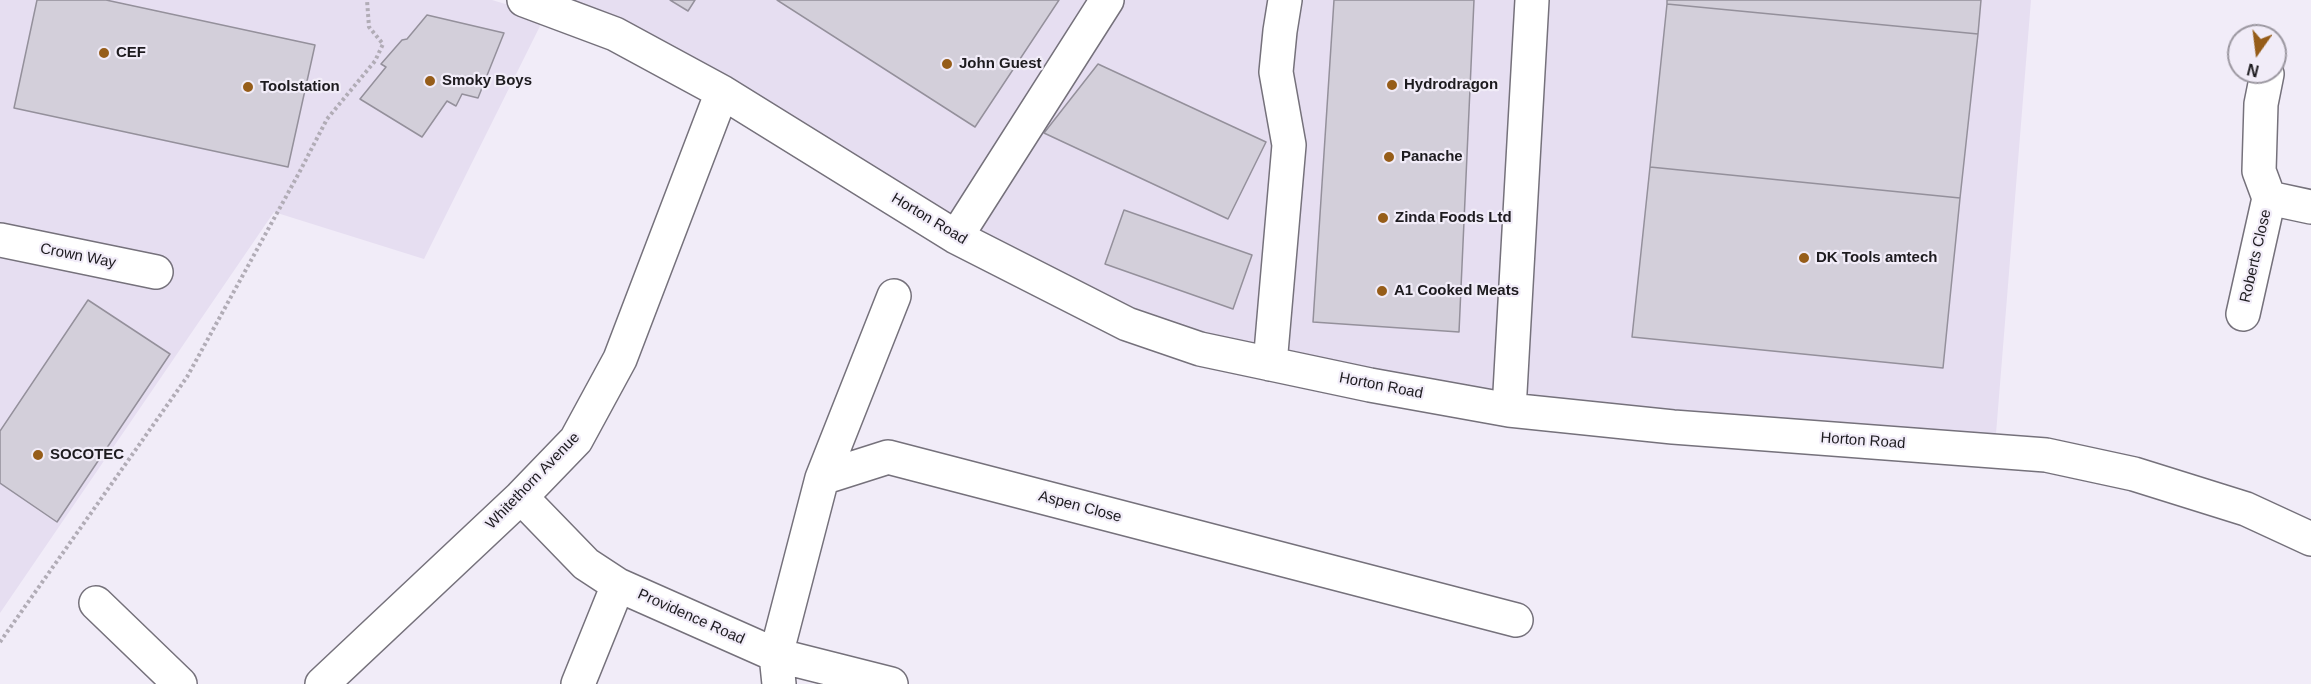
<!DOCTYPE html>
<html>
<head>
<meta charset="utf-8">
<style>
	body { margin:0 }
	#map { position:relative; width:2311px; height:684px; overflow:hidden; background:#f1ecf8; font-family:Helvetica,sans-serif }
	canvas { display:block }
	.north { position:absolute; left:2227px; top:24px; width:60px; height:60px; box-sizing:border-box; background:#f1ecf8; border:2px solid #9c98a1; border-radius:50%; rotate:194deg; font-size:16px; font-weight:700; line-height:24px; text-align:center; color:#1d1b1f }
	.north::after { content:''; display:block; margin:auto; width:21px; height:27px; background:#965d19; clip-path:polygon(50% 0,100% 100%,50% 72%,0 100%) }
</style>
</head>
<body>
<div id="map">
<canvas width="2311" height="684"></canvas>
<div class="north">N</div>
</div>
<script>
const c = document.querySelector('canvas').getContext('2d');
c.lineJoin = 'round';
function paint(path, color) { c.fillStyle = color; c.fill(path, 'evenodd'); }
const poly = rows => new Path2D(rows.map(r => 'M' + r).join(''));
function strokePath(path, color, width, dash) { c.strokeStyle = color; c.lineWidth = width; c.lineCap = dash ? 'butt' : 'round'; c.setLineDash(dash || []); c.stroke(path); }
function drawText(font, color, halo, rows, align = 'center') {
  c.font = font + ' Helvetica,sans-serif'; c.lineWidth = 4.5; c.setLineDash([]); c.textBaseline = 'middle'; c.strokeStyle = halo; c.fillStyle = color; for (const [text, x, y, turn = 0] of rows) {
    c.save(); c.translate(x, y); c.rotate((+turn || 0) * Math.PI / 180); c.textAlign = isNaN(turn) ? turn : align; if (halo) c.strokeText(text, 0, 0); c.fillText(text, 0, 0); c.restore();
  }
}
const built = poly([
	[0,0,492,0,545,16,424,259,274,212,0,613],
	[546,0,2031,0,1995,446,1494,398,1249,353,1133,315]
]);
const building = poly([
	[37,0,106,0,315,45,288,167,14,108,37,0],
	[670,0,695,0,688,11,670,0],
	[777,0,1059,0,975,127,777,0],
	[1334,0,1474,0,1459,332,1313,322,1334,0],
	[1667,0,1981,0,1978,34,1667,4,1667,0],
	[1667,4,1978,34,1960,198,1650,167,1667,4],
	[427,15,504,33,478,98,462,94,456,106,447,101,422,137,360,99,386,67,381,64,402,40,407,39,427,15],
	[1098,64,1266,142,1228,219,1044,133,1098,64],
	[1650,167,1960,198,1943,368,1632,337,1650,167],
	[1124,210,1252,255,1233,309,1105,264,1124,210],
	[88,300,170,354,57,522,0,483,0,431,88,300]
]);
const path = poly([
	[0,642,187,377,299,173,327,119,375,61,383,44,369,27,367,0]
]);
const minor = poly([
	[524,0,615,34,722,92,956,237,1127,324,1200,349,1370,385,1509,410,1673,427,2046,455,2134,474,2246,509,2311,539],
	[2269,198,2311,207],
	[956,237,1107,0],
	[0,240,156,272],
	[2243,314,2269,198,2259,171,2261,104,2267,74],
	[1270,364,1289,145,1276,72,1280,31,1285,0],
	[1509,410,1532,0],
	[822,478,894,296],
	[521,497,586,564,618,585,776,655,891,684],
	[96,603,180,684],
	[322,684,521,497,576,440,620,359,722,92],
	[578,684,618,585],
	[779,684,776,655,822,478,888,457,1516,620]
]);
const markers = [
	[104,53,6,"#965d19"],
	[947,64,6,"#965d19"],
	[430,81,6,"#965d19"],
	[1392,85,6,"#965d19"],
	[248,87,6,"#965d19"],
	[1389,157,6,"#965d19"],
	[1383,218,6,"#965d19"],
	[1804,258,6,"#965d19"],
	[1382,291,6,"#965d19"],
	[38,455,6,"#965d19"]
];
const poiNames = [
	["CEF",116,53],
	["John Guest",959,64],
	["Smoky Boys",442,81],
	["Hydrodragon",1404,85],
	["Toolstation",260,87],
	["Panache",1401,157],
	["Zinda Foods Ltd",1395,218],
	["DK Tools amtech",1816,258],
	["A1 Cooked Meats",1394,291],
	["SOCOTEC",50,455]
];
const streetNames = [
	["Horton Road",929,219,31],
	["Crown Way",78,256,11],
	["Roberts Close",2256,256,-77],
	["Horton Road",1381,386,11],
	["Horton Road",1863,441,4],
	["Whitethorn Avenue",533,481,-46],
	["Aspen Close",1080,507,15],
	["Providence Road",691,617,24]
];
paint(built, '#e6def1');
paint(building, '#d3cfda');
strokePath(building, '#94909b', 1.5);
strokePath(minor, '#75717b', 36);
strokePath(path, '#b1acb6', 4, [3, 3]);
strokePath(minor, '#fff', 33);
for (const [x, y, r, color] of markers) { const dot = new Path2D(); dot.arc(x, y, r, 0, 2 * Math.PI); c.fillStyle = color; c.fill(dot); strokePath(dot, '#f1ecf8', 2); }
drawText('bold 15px', '#1d1b1f', '#f1ecf8', poiNames, 'left');
drawText('15px', '#1d1b1f', '#f1ecf8', streetNames);
</script>
</body>
</html>
